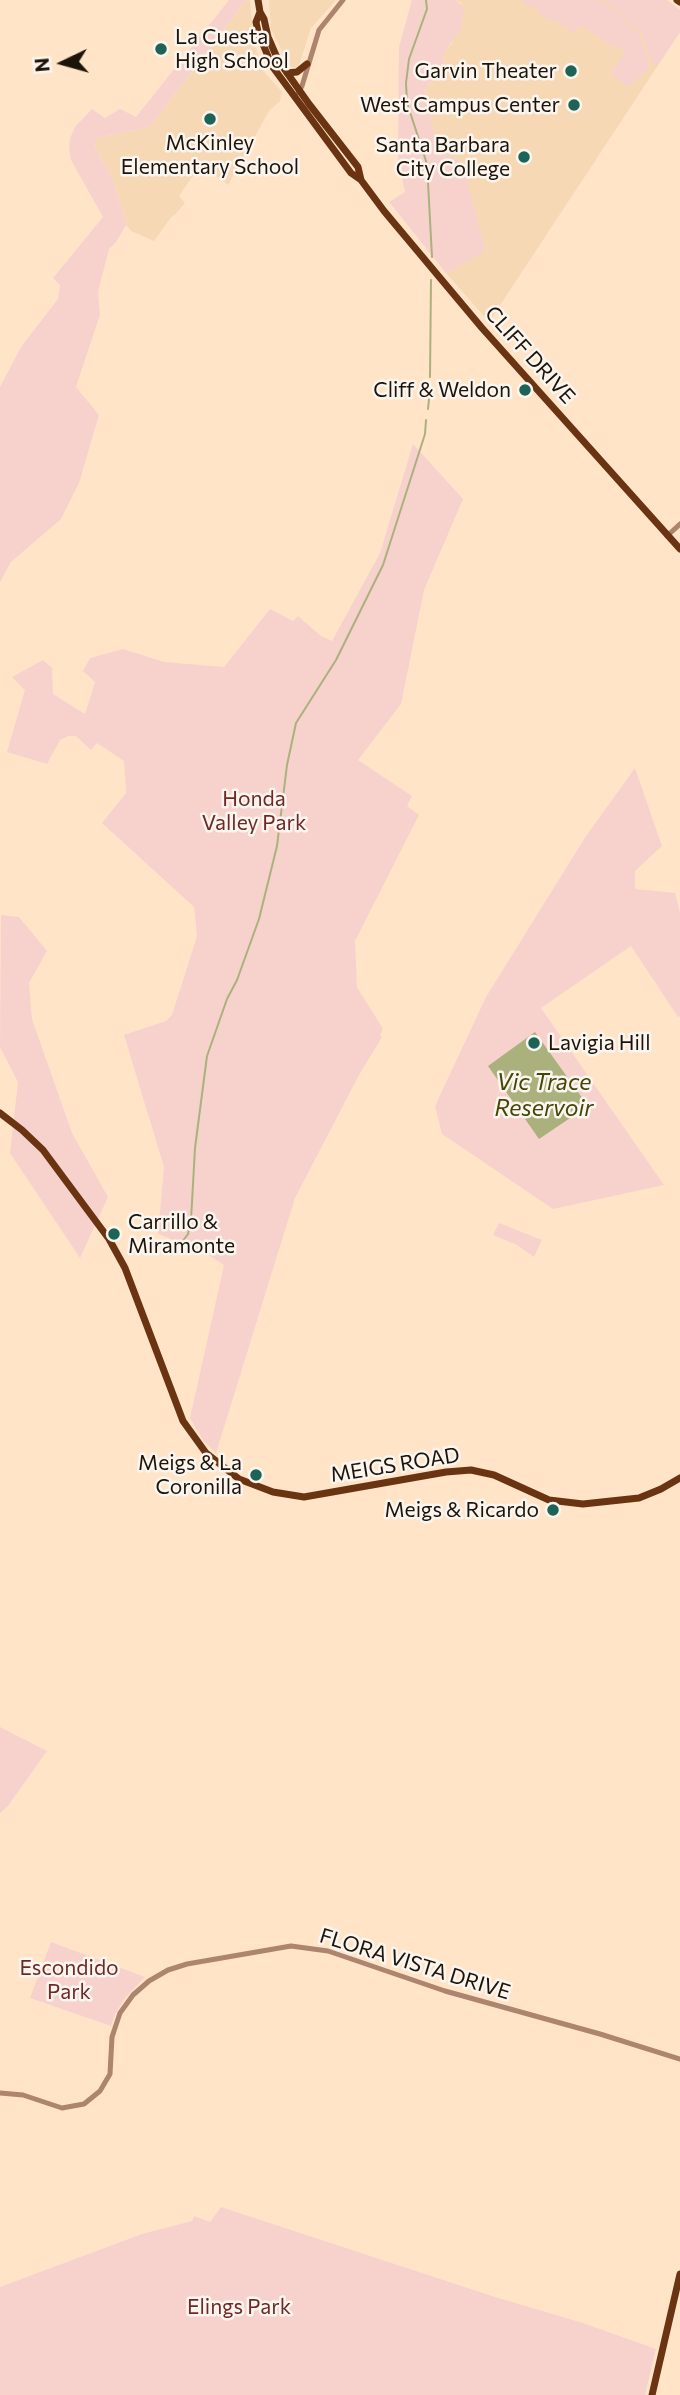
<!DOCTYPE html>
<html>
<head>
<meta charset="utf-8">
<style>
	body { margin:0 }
	#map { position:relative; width:680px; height:2395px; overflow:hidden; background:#ffe4c7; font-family:Commissioner,sans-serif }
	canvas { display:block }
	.north { position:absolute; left:28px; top:28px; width:70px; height:70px; -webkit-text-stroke:5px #fbf5f0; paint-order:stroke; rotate:265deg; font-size:19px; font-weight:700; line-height:28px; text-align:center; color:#1d1409 }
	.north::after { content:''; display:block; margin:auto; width:24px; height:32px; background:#1d1409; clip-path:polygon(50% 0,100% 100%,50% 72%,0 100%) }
</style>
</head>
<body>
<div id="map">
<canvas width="680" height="2395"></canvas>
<div class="north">N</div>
</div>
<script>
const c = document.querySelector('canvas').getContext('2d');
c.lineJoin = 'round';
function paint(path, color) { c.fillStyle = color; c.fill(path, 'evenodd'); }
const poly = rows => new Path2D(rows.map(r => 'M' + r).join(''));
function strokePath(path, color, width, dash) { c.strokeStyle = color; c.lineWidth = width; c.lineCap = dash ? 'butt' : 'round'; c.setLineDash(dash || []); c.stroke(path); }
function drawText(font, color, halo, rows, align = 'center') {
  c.font = font + ' Commissioner,sans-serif'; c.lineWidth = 5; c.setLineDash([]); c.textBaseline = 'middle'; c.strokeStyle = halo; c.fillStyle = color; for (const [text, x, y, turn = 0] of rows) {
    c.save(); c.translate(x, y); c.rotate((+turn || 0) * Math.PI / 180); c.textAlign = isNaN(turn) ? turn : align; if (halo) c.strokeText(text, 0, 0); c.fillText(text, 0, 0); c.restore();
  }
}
const built = poly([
	[246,0,250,0,253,35,258,55,265,73,282,92,280,101,269,111,228,185,201,164,179,196,185,203,175,215,172,216,154,241,131,231,126,225,113,180,94,145,98,138,150,127],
	[269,0,336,0,311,28,299,65,296,67,291,67,288,63,271,29],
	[456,0,667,0,680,10,680,32,489,322,446,273,484,251,438,150,425,90,444,63,442,54,452,43,461,3]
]);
const green = poly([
	[229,0,246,0,150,127,98,138,94,145,113,180,126,225,116,242,109,249,98,292,100,315,76,387,99,415,79,483,61,519,11,562,0,582,0,387,21,347,58,299,60,285,53,278,103,217,71,160,69,149,70,138,75,127,92,109,105,118,120,109,136,117],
	[412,0,456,0,464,8,461,29,443,54,444,63,425,90,438,150,463,163,485,251,446,273,389,202,405,192,398,160,399,47],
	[521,0,598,0,620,15,640,35,649,62,648,70,628,87,611,74,625,51,617,46,615,48,580,25,574,33,555,21,543,17,536,8,527,7],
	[602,0,667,0,680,10,680,32,656,68,649,56,643,35,622,15],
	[413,444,463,499,424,590,401,704,358,760,412,796,407,806,419,815,355,941,357,987,383,1029,380,1035,382,1037,359,1075,295,1198,216,1453,203,1440,190,1418,224,1265,202,1251,158,1234,164,1167,124,1035,166,1021,172,1015,197,936,194,907,102,823,126,793,124,761,97,743,91,750,76,736,68,736,60,740,47,764,7,752,25,690,12,677,43,660,52,668,53,694,85,714,95,682,83,671,90,658,123,649,164,662,224,667,270,609,293,621,298,616,321,636,332,641,380,553],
	[635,768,662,846,635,871,635,889,675,893,680,912,680,1016,678,1017,631,946,541,1008,664,1185,553,1209,442,1134,435,1106,486,997,586,836],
	[1,915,19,917,47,951,29,983,32,1019,72,1133,108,1197,80,1258,10,1153,18,1082,0,1047],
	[499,1223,542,1240,534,1257,517,1245,493,1235],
	[0,1727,47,1751,8,1806,0,1813],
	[51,1942,145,1977,125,1998,115,2014,111,2026,30,1998],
	[221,2207,495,2297,583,2323,656,2349,645,2395,0,2395,0,2287,142,2234,192,2221,194,2216,210,2222]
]);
const water = poly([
	[535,1032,588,1106,539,1139,488,1066]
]);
const stream = poly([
	[426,0,427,9,409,59,406,83,407,103,427,164,432,257],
	[430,377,431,280],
	[428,409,430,389],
	[177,1249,188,1234,191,1220,195,1148,207,1056,227,999,237,980,259,919,277,846,287,765,296,723,336,660,383,565,425,434,426,420]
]);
const minor = poly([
	[298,93,302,86,319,30,343,0],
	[667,536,680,524],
	[0,2093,23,2095,62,2108,84,2104,100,2091,110,2074,112,2037,120,2013,133,1995,149,1981,168,1970,187,1964,291,1946,328,1951,445,1991,600,2034,680,2059]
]);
const major = poly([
	[258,0,260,12,264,19,268,37,278,60,309,104,358,167,361,180,384,211,482,328,680,549],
	[677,0,680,2],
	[260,12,256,22,258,32,272,66,351,173,361,180],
	[287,73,297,72,307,64],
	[0,1113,22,1130,43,1150,109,1239,125,1268,183,1421,206,1453,239,1479,273,1492,304,1497,446,1472,471,1470,494,1475,549,1500,583,1504,639,1498,661,1489,680,1478],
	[652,2395,680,2274]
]);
const markers = [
	[161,49,7,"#1d6356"],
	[571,71,7,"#1d6356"],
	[574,105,7,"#1d6356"],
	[210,119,7,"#1d6356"],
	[524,157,7,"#1d6356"],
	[525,390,7,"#1d6356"],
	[534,1043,7,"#1d6356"],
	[114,1234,7,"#1d6356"],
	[256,1475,7,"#1d6356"],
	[553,1510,7,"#1d6356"]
];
const poiNames = [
	["La Cuesta",175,37,"left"],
	["High School",175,61,"left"],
	["Garvin Theater",557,71],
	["West Campus Center",560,105],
	["McKinley",210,143,"center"],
	["Elementary School",210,167,"center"],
	["Santa Barbara",510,145],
	["City College",510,169],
	["Cliff & Weldon",511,390],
	["Lavigia Hill",548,1043,"left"],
	["Carrillo &",128,1222,"left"],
	["Miramonte",128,1246,"left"],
	["Meigs & La",242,1463],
	["Coronilla",242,1487],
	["Meigs & Ricardo",539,1510]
];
const streetNames = [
	["CLIFF DRIVE",530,355,48],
	["MEIGS ROAD",395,1465,-9],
	["FLORA VISTA DRIVE",415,1964,17]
];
const parkNames = [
	["Honda",254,799],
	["Valley Park",254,823],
	["Escondido",69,1968],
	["Park",69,1992],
	["Elings Park",239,2307]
];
const waterNames = [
	["Vic Trace",544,1082],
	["Reservoir",544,1108]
];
paint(built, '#f7d8b5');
paint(green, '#f7d2cd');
paint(water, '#abb17c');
strokePath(stream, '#abb17c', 2);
strokePath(minor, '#ad846e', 5);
strokePath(major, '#6a3412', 7);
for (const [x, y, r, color] of markers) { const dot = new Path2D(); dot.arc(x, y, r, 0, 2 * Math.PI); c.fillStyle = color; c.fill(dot); strokePath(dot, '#fbf5f0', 2.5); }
drawText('21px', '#1d1409', '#fbf5f0', poiNames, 'right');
drawText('21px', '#1d1409', '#fbf5f0', streetNames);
drawText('21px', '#6f2823', '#fbf5f0', parkNames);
drawText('italic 23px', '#434705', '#fbf5f0', waterNames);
</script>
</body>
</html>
